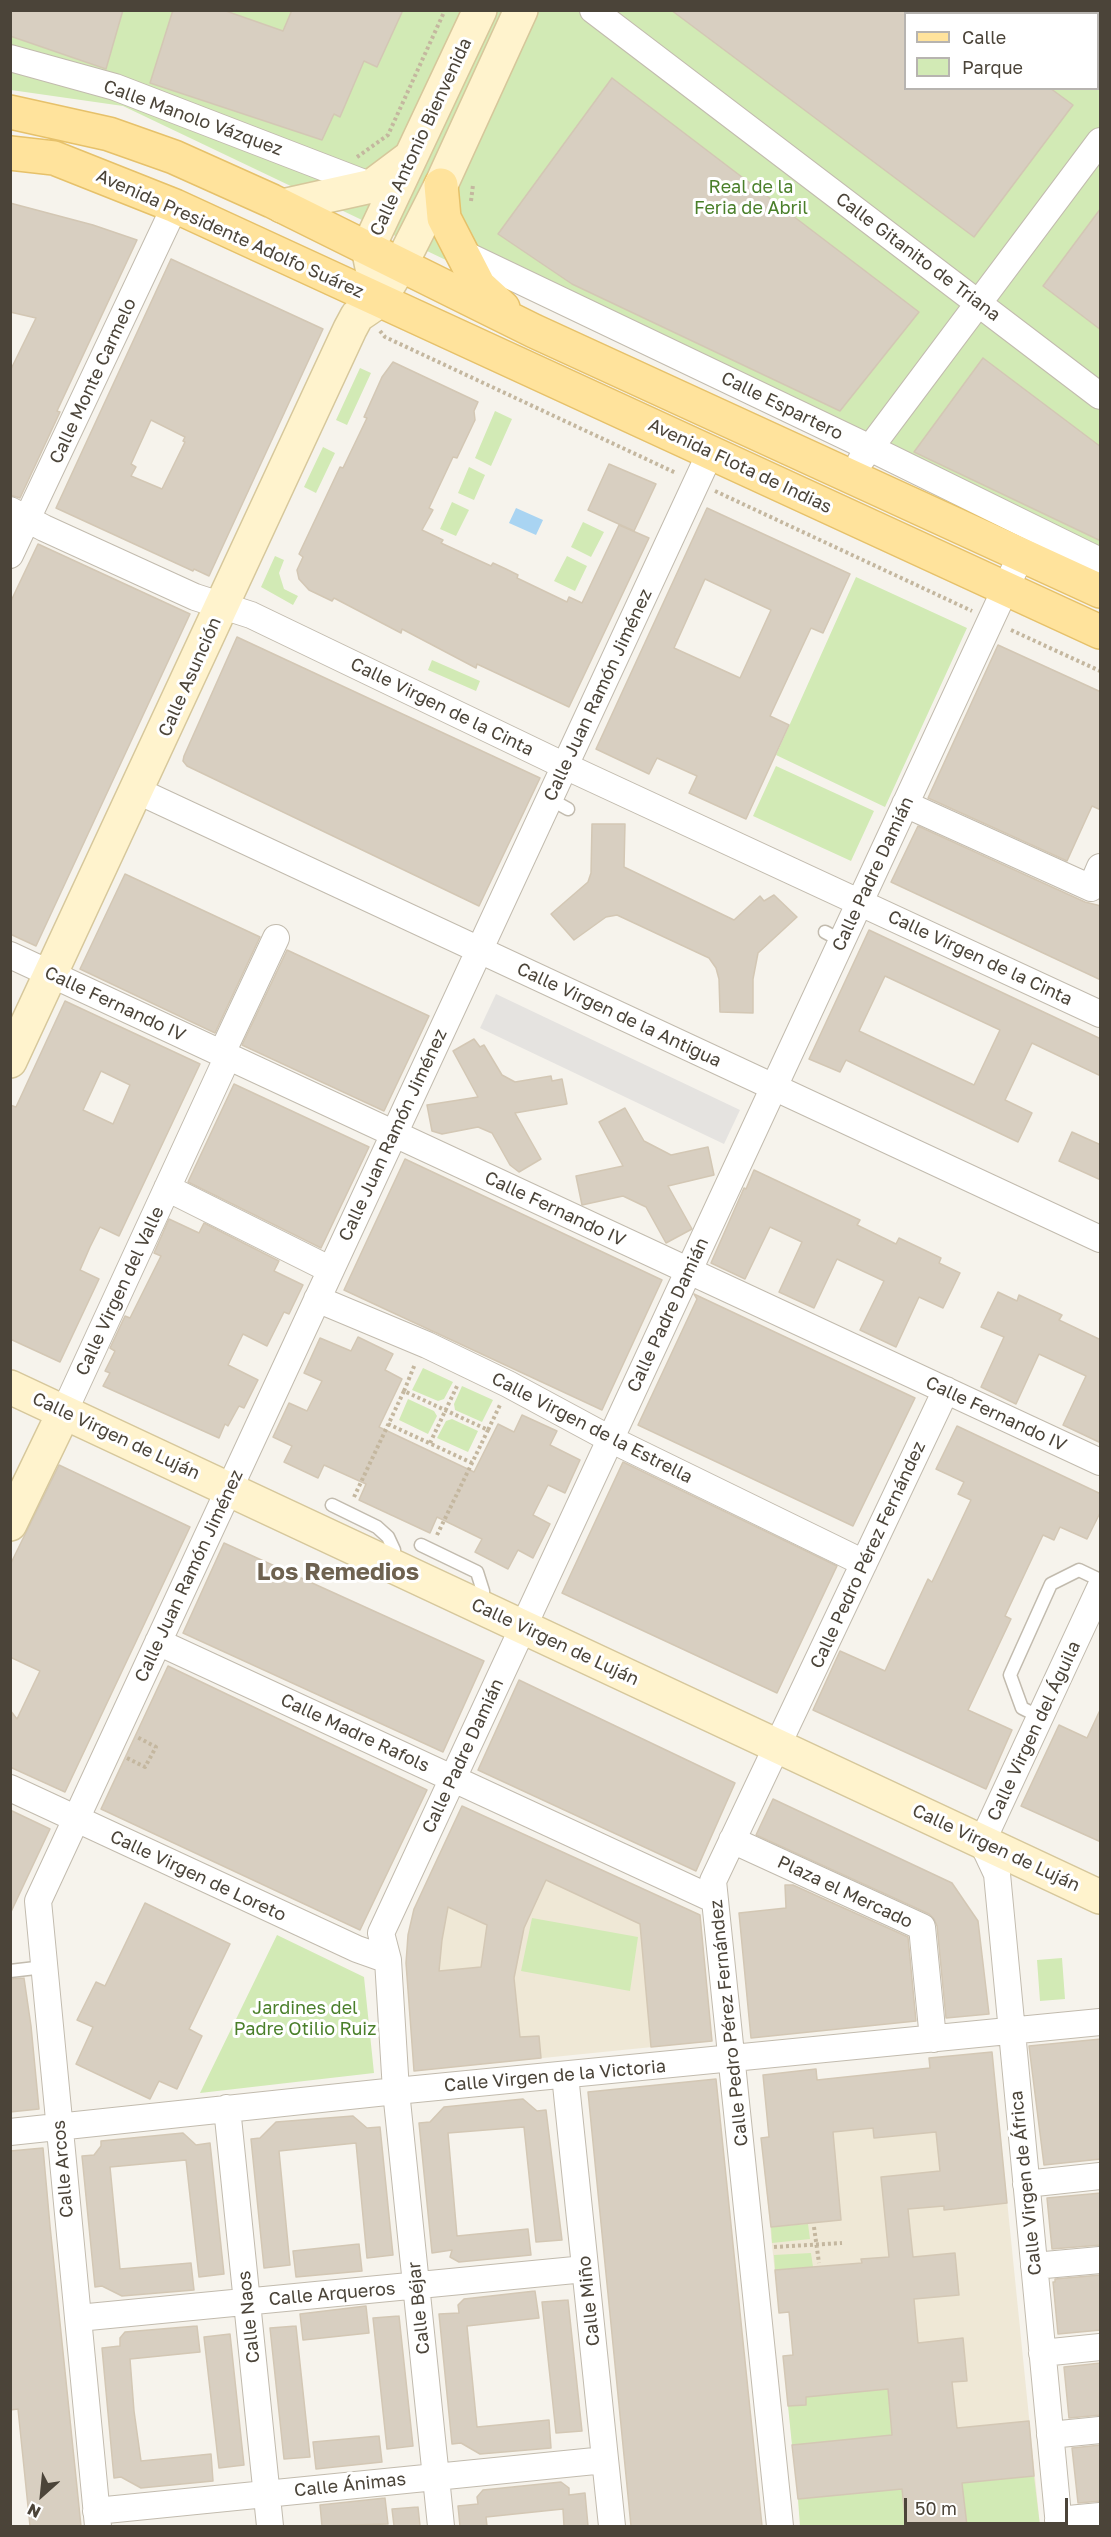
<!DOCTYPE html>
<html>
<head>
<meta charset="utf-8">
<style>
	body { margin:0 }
	#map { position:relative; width:1111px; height:2537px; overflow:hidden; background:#f6f3ec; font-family:"Golos Text",sans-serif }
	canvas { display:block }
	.frame { position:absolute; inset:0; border:12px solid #4b4439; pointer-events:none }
	.legend { position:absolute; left:904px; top:12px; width:195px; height:78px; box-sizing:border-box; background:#fff; border:2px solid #b7b4b0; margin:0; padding:8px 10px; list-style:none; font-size:18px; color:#4b4439 }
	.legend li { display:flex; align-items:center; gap:12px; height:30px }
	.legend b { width:30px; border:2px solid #b7b4b0 }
	.north { position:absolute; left:12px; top:2465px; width:60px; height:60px; -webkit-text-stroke:4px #fff; paint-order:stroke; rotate:207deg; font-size:16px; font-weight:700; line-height:24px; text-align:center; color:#4b4439 }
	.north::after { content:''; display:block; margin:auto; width:21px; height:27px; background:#4b4439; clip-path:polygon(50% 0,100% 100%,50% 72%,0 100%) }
	.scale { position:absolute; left:904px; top:2498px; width:164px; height:27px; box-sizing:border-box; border:3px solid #4b4439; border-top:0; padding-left:8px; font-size:18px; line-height:21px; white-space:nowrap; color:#4b4439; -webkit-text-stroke:4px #fff; paint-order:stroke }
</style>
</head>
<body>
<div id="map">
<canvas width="1111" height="2537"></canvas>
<div class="frame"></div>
<ul class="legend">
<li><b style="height:8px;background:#ffe39c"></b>Calle</li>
<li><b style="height:16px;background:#d2eab5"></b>Parque</li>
</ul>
<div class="north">N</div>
<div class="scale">50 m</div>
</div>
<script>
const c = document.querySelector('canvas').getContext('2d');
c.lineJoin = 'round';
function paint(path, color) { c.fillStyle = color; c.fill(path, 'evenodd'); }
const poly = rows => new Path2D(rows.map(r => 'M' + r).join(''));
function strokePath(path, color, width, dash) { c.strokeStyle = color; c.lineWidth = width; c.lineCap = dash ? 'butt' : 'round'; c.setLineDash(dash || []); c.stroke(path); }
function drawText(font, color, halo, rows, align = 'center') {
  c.font = font + ' "Golos Text",sans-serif'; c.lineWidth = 6; c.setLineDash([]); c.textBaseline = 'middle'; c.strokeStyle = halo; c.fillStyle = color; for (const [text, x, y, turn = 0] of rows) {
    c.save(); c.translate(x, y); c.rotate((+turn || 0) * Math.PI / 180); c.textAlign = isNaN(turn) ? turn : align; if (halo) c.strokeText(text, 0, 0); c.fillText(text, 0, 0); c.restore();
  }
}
const education = poly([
	[462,1806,700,1915,712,2041,414,2071,406,1963,408,1935,414,1909],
	[992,2052,1040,2526,801,2526,783,2356,844,2350,865,2305,779,2313,761,2138,769,2136,763,2075,816,2069,818,2080,929,2068,929,2058]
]);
const green = poly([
	[11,11,1100,11,1100,572,123,106,11,90],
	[906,14,1098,14,1098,88,906,88],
	[360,368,371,373,347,425,336,420],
	[495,411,512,419,491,466,475,458],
	[323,447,335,453,316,493,304,487],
	[469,467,485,475,474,500,458,493],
	[452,502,469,510,456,536,440,529],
	[583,522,604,532,591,557,571,547],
	[275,556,284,560,279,573,284,589,298,596,293,605,261,587],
	[567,556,587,566,575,591,554,581],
	[856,577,967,628,885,807,776,755],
	[432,660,480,681,476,691,428,670],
	[776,766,874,811,851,861,753,816],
	[423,1368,453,1382,444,1399,438,1401,412,1390],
	[462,1386,493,1400,482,1422,455,1410,454,1404],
	[408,1399,434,1411,437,1416,428,1434,399,1420],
	[452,1419,478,1431,468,1452,437,1438,446,1421],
	[532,1918,638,1937,630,1991,521,1971],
	[277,1935,364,1977,374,2073,200,2093],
	[1062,1958,1065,1999,1040,2001,1037,1960],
	[808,2224,810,2239,772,2243,771,2227],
	[811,2253,813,2267,775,2270,774,2255],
	[888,2389,892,2435,792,2445,788,2406,806,2405,806,2397],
	[1034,2476,1040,2526,967,2526,962,2483],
	[902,2489,906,2526,800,2526,798,2499]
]);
const parking = poly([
	[496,994,740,1110,724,1144,480,1028]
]);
const water = poly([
	[516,508,543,520,536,535,509,523]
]);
const building = poly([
	[10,10,123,10,106,69,10,36,10,10],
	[173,10,223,10,283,31,292,10,403,10,377,67,364,61,340,117,334,114,322,140,150,83,173,10],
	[671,10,906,10,906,88,1050,88,1073,105,974,237,671,10],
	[612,78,919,312,840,411,572,284,498,234,612,78],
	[10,203,93,225,137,240,57,411,60,412,20,498,10,495,10,371,36,318,10,312,10,203],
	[1101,208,1101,330,1043,286,1101,208],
	[171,259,323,329,209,576,194,569,193,571,56,508,171,259],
	[151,420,185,437,183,441,185,442,162,489,131,476,136,467,131,464,151,420],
	[983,358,1101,447,1101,541,914,452,983,358],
	[393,362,478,402,474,411,475,420,457,458,453,457,429,508,433,510,422,530,443,540,441,543,491,566,493,563,506,569,518,575,517,578,567,602,569,597,582,603,619,525,649,538,569,707,477,664,476,668,402,629,401,633,334,598,332,601,309,590,299,579,297,570,303,557,299,554,340,467,343,468,367,418,364,417,382,377,393,362],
	[609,464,656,484,634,531,588,510,609,464],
	[707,508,850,574,823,633,811,628,770,716,789,725,746,819,689,793,697,776,657,758,649,774,596,749,707,508],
	[705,579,771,610,740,678,674,648,705,579],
	[38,544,190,614,36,946,10,934,10,603,38,544],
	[237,637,540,778,479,906,187,766,183,761,184,756,237,637],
	[998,645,1101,692,1101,810,1092,806,1067,861,928,798,998,645],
	[592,824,625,824,624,867,734,920,760,896,764,901,774,895,797,917,758,953,753,979,753,1013,720,1012,719,979,716,968,709,958,617,915,606,917,574,940,551,914,588,882,591,873,592,824],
	[918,826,1085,902,1101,906,1101,980,891,882,918,826],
	[125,874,260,937,215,1033,80,969,125,874],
	[869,930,1101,1039,1101,1076,1032,1043,1005,1100,1032,1113,1018,1142,846,1060,840,1072,809,1059,869,930],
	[885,976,1000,1030,974,1085,859,1031,885,976],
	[287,950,429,1016,384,1111,242,1045,287,950],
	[65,1001,200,1064,119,1236,100,1227,90,1247,80,1270,99,1279,60,1362,10,1339,10,1105,16,1107,65,1001],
	[101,1071,130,1085,113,1124,83,1110,101,1071],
	[474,1039,480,1047,484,1045,502,1075,515,1082,551,1076,552,1081,562,1079,567,1104,515,1113,541,1159,519,1172,510,1165,492,1133,478,1127,442,1134,432,1131,427,1105,478,1097,453,1051,474,1039],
	[234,1084,369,1147,321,1248,188,1182,234,1084],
	[625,1108,644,1141,671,1155,708,1147,714,1175,668,1186,692,1229,666,1243,646,1207,623,1196,582,1205,576,1176,623,1166,599,1122,625,1108],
	[1072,1132,1101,1145,1101,1180,1059,1161,1072,1132],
	[405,1159,662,1280,602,1410,344,1290,405,1159],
	[754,1170,860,1220,857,1225,896,1244,899,1238,941,1258,939,1263,960,1273,943,1308,919,1297,896,1347,860,1330,884,1281,837,1259,814,1308,779,1292,802,1242,770,1227,745,1279,711,1263,744,1188,746,1189,754,1170],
	[169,1219,199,1233,204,1223,279,1261,274,1271,303,1285,289,1314,284,1312,267,1346,243,1334,228,1365,258,1380,244,1408,239,1406,228,1426,225,1424,219,1438,103,1386,110,1373,105,1371,115,1351,110,1348,125,1316,130,1318,161,1256,154,1253,169,1219],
	[998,1292,1017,1301,1019,1295,1062,1315,1059,1320,1101,1340,1101,1443,1063,1425,1086,1376,1039,1354,1016,1404,981,1387,1004,1337,981,1327,998,1292],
	[694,1294,915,1398,853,1526,638,1425,697,1299,694,1294],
	[358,1337,393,1354,385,1370,402,1379,379,1427,474,1472,498,1424,514,1432,522,1415,557,1431,550,1445,580,1460,565,1493,548,1485,533,1515,550,1524,533,1558,518,1550,508,1569,475,1552,482,1539,437,1517,430,1533,359,1500,366,1484,324,1465,318,1478,284,1462,292,1446,273,1437,289,1403,307,1411,322,1381,304,1373,320,1338,351,1351,358,1337],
	[957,1426,1101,1494,1101,1511,1087,1539,1060,1527,1054,1540,1043,1535,1005,1616,1011,1619,968,1710,1012,1730,986,1789,813,1710,840,1651,885,1671,928,1579,932,1582,971,1500,958,1494,964,1482,936,1469,957,1426],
	[623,1462,837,1566,777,1693,562,1593,623,1462],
	[59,1465,190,1527,65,1792,10,1767,10,1710,17,1719,40,1671,10,1657,10,1565,59,1465],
	[224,1543,484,1661,443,1752,183,1633,224,1543],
	[168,1666,427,1790,360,1930,101,1809,168,1666],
	[519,1680,735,1783,696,1871,478,1770,519,1680],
	[1101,1708,1101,1842,1021,1806,1059,1725,1087,1738,1101,1708],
	[773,1799,952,1883,978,1921,989,2014,946,2018,937,1926,934,1919,929,1914,756,1835,773,1799],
	[462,1806,700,1915,712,2041,651,2047,640,1924,546,1880,524,1928,514,1978,520,2037,539,2036,541,2058,414,2071,406,1963,408,1935,414,1909,462,1806],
	[448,1907,487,1925,481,1967,439,1971,442,1940,448,1907],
	[10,1810,50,1829,10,1914,10,1810],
	[785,1885,793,1885,908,1937,916,2021,751,2038,739,1913,786,1908,785,1885],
	[145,1903,230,1944,189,2029,202,2036,177,2089,159,2081,150,2099,76,2064,93,2027,77,2020,96,1982,105,1986,145,1903],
	[24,1978,31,2026,39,2109,10,2112,10,1979,24,1978],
	[1101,2039,1101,2159,1044,2165,1029,2046,1101,2039],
	[992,2052,1007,2203,944,2210,944,2206,908,2209,913,2257,955,2253,959,2295,914,2299,918,2343,963,2338,967,2381,952,2382,957,2428,1029,2421,1034,2476,962,2483,967,2526,906,2526,902,2489,798,2499,792,2445,892,2435,888,2389,806,2397,806,2405,788,2406,783,2356,793,2355,789,2312,779,2313,775,2270,862,2263,861,2259,889,2257,881,2177,940,2171,936,2132,874,2138,873,2128,833,2132,841,2220,771,2227,761,2138,769,2137,763,2075,816,2069,817,2080,930,2068,929,2058,992,2052],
	[716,2079,762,2526,631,2526,588,2092,716,2079],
	[523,2099,537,2111,546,2110,562,2240,536,2242,524,2127,448,2133,457,2236,528,2229,531,2255,459,2262,450,2257,452,2250,432,2253,419,2123,430,2122,444,2107,523,2099],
	[353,2116,367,2128,380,2127,393,2255,367,2258,356,2143,279,2151,290,2265,264,2268,251,2139,260,2138,276,2122,353,2116],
	[183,2133,196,2145,210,2143,224,2274,199,2277,186,2160,110,2167,120,2269,191,2263,194,2290,122,2296,102,2286,95,2287,82,2156,94,2155,101,2146,101,2141,183,2133],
	[43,2148,50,2226,81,2526,30,2526,18,2409,10,2410,10,2151,43,2148],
	[1101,2193,1101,2245,1052,2249,1047,2198,1101,2193],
	[359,2244,362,2271,296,2277,293,2251,359,2244],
	[1101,2275,1101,2330,1058,2334,1053,2282,1055,2282,1055,2279,1101,2275],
	[535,2291,539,2318,467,2326,477,2427,549,2420,551,2448,480,2454,461,2443,452,2444,439,2314,459,2313,458,2305,464,2299,535,2291],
	[568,2300,582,2431,556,2433,542,2302,568,2300],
	[366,2306,369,2333,303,2340,300,2314,366,2306],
	[399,2316,413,2446,387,2449,373,2318,399,2316],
	[197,2326,200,2352,130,2359,134,2411,141,2461,211,2454,213,2481,141,2488,121,2477,114,2478,102,2348,120,2346,120,2338,125,2332,197,2326],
	[296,2326,310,2457,284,2459,270,2328,296,2326],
	[230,2334,244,2465,219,2468,204,2337,230,2334],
	[1101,2363,1101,2415,1069,2418,1064,2367,1101,2363],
	[379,2436,382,2462,316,2469,313,2442,379,2436],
	[1101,2445,1101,2501,1078,2503,1072,2448,1101,2445],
	[561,2482,569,2488,569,2495,585,2493,588,2526,564,2526,563,2509,486,2517,487,2526,460,2526,458,2506,478,2504,477,2497,483,2490,561,2482],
	[385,2498,388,2524,322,2526,320,2505,385,2498],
	[418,2507,420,2526,394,2526,392,2509,418,2507]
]);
const path = poly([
	[357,157,388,135,445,10],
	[471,201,473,185],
	[380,331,385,337,676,473],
	[715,491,972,611],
	[1011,630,1100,671],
	[404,1391,415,1364],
	[388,1424,472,1463],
	[430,1443,458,1384],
	[354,1497,404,1391,488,1430,500,1405],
	[437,1535,488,1430],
	[127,1758,145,1767,156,1747,137,1737],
	[814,2227,819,2263],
	[774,2247,842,2243]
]);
const lane = poly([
	[550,799,568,809],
	[825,932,842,941],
	[332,1505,377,1527,388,1537,394,1550,394,1563],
	[421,1545,477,1572,483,1591,483,1605],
	[1040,1717,1022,1708,1010,1675,1051,1584,1079,1570,1100,1580],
	[10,1971,44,1967]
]);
const street = poly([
	[593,10,1100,396],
	[1025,10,1029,14],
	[10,58,115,87,372,186],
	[1098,65,1100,68],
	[462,253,870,448,1100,561],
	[861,460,1100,141],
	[10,510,44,528,195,597,251,615,565,766,1100,1014],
	[10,555,175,206],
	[138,791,1100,1239],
	[905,804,1091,888,1100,867],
	[10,955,1100,1462],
	[222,1053,276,938],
	[167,1188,331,1270],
	[317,1299,427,1345,508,1384,610,1439,864,1563],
	[64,1412,228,1056],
	[158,1642,715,1900],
	[10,1788,357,1949,388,1960],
	[732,1840,922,1927,933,2039],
	[565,2075,612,2526],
	[227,2108,270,2526],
	[10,2132,396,2091,1100,2022],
	[1026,2184,1100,2176],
	[1034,2266,1100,2260],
	[78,2318,585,2269],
	[1042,2353,1100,2347],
	[1050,2435,1100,2430],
	[96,2511,605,2460],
	[1058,2520,1100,2516],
	[98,2526,38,1901,711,451],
	[441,2526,396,2091,388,1960,381,1933,1022,553],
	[780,2526,713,1881,946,1390],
	[1059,2526,997,1874,982,1842,1100,1588]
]);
const secondary = poly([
	[282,206,372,186,408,159],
	[374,277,368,248,480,10],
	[10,1061,350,329,357,316,379,301,401,264,441,185,521,10],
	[10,1387,1100,1897],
	[10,1524,64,1412]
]);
const primary = poly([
	[10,112,109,134,174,157,272,201,534,331,1100,591],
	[10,153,54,158,175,206,1100,632],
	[441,185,444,218,479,286,503,308]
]);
const streetNames = [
	["Calle Manolo Vázquez",193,118,20],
	["Calle Antonio Bienvenida",421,137,-65],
	["Avenida Presidente Adolfo Suárez",230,234,24],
	["Calle Gitanito de Triana",918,257,37],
	["Calle Monte Carmelo",93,381,-65],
	["Calle Espartero",782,406,26],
	["Avenida Flota de Indias",740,466,25],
	["Calle Asunción",190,677,-66],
	["Calle Juan Ramón Jiménez",598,695,-65],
	["Calle Virgen de la Cinta",442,707,26],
	["Calle Padre Damián",873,874,-65],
	["Calle Virgen de la Cinta",980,958,25],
	["Calle Fernando IV",115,1004,25],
	["Calle Virgen de la Antigua",619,1015,25],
	["Calle Juan Ramón Jiménez",393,1135,-65],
	["Calle Fernando IV",555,1209,25],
	["Calle Virgen del Valle",120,1291,-65],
	["Calle Padre Damián",668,1315,-65],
	["Calle Fernando IV",996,1414,25],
	["Calle Virgen de la Estrella",592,1428,27],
	["Calle Virgen de Luján",116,1436,25],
	["Calle Pedro Pérez Fernández",868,1555,-65],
	["Calle Juan Ramón Jiménez",189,1576,-65],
	["Calle Virgen de Luján",555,1642,25],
	["Calle Virgen del Águila",1034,1731,-65],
	["Calle Madre Rafols",355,1733,25],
	["Calle Padre Damián",463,1756,-65],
	["Calle Virgen de Luján",996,1848,25],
	["Calle Virgen de Loreto",198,1876,25],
	["Plaza el Mercado",845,1892,25],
	["Calle Pedro Pérez Fernández",729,2023,-96],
	["Calle Virgen de la Victoria",555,2076,-5],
	["Calle Arcos",63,2169,-95],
	["Calle Virgen de África",1026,2183,-96],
	["Calle Arqueros",332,2294,-5],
	["Calle Miño",589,2301,-96],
	["Calle Béjar",419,2308,-96],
	["Calle Naos",249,2317,-96],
	["Calle Ánimas",350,2485,-6]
];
const parkNames = [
	["Real de la",751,187],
	["Feria de Abril",751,208],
	["Jardines del",305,2008],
	["Padre Otilio Ruiz",305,2029]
];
const districtNames = [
	["Los Remedios",338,1572]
];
paint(education, '#efe8d6');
paint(green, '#d2eab5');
paint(parking, '#e5e3e0');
paint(water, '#a9d4f2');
paint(building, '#d8cfc1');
strokePath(building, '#d3c7b4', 1.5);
strokePath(lane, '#c2bbae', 15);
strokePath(street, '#c2bbae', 28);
strokePath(secondary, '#d6c79b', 36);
strokePath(primary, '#e6c16a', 36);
strokePath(path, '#c4b79f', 4, [3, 3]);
strokePath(lane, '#fff', 12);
strokePath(street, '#fff', 26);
strokePath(secondary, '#fff3cd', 33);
strokePath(primary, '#ffe39c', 33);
drawText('18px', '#4b4439', '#fff', streetNames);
drawText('18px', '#4a7f2a', '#fff', parkNames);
drawText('bold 24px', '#6e6250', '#fff', districtNames);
</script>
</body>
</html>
